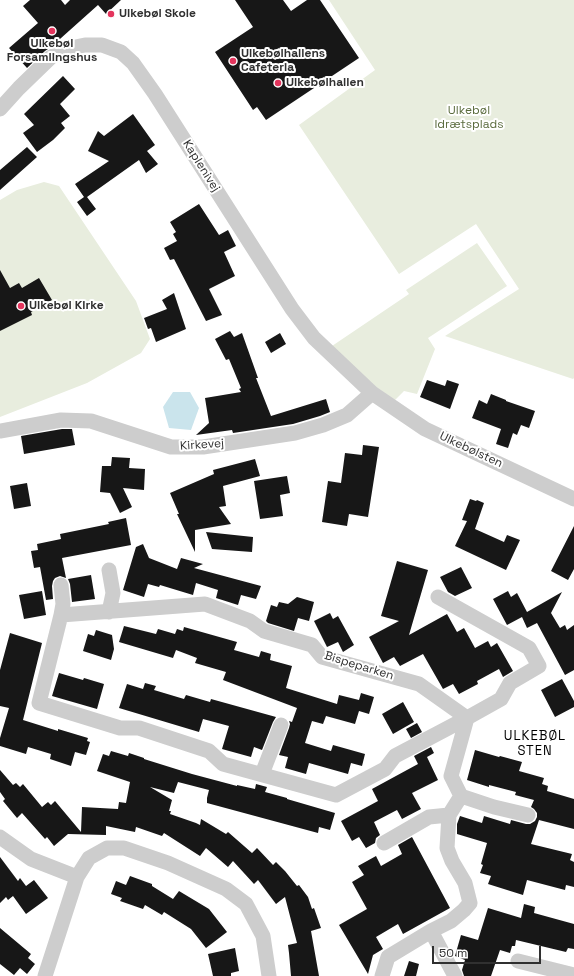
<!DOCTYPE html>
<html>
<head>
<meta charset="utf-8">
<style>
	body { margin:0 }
	#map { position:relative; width:574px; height:976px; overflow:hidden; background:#fff; font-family:"Space Grotesk",sans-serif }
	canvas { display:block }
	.scale { position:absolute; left:432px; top:946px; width:109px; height:18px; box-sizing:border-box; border:2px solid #303030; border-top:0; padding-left:5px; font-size:12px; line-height:14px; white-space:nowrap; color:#303030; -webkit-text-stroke:3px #fff; paint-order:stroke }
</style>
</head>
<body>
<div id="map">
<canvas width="574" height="976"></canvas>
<div class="scale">50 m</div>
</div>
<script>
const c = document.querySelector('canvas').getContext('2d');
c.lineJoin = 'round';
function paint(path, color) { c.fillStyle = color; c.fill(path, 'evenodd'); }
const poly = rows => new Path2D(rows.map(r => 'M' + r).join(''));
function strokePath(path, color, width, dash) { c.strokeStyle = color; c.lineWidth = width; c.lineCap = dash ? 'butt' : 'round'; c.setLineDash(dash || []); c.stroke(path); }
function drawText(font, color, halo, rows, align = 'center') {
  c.font = font + ' "Space Grotesk",sans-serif'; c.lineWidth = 4; c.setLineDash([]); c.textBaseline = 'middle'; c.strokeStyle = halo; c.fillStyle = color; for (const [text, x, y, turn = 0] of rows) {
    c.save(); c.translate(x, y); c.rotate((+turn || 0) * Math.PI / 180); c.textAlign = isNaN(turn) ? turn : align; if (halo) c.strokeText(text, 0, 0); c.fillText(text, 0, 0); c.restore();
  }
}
const green = poly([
	[329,0,574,0,574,378,573,379,445,336,519,289,476,224,399,274,299,125,375,70],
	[44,182,59,186,136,301,150,339,141,353,87,383,0,417,0,200,17,190],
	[477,243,507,286,428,338,435,349,417,394,404,391,395,400,376,387,332,346,409,294,406,290]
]);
const water = poly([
	[173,392,190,392,199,408,191,430,169,428,163,407]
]);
const building = poly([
	[30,0,61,0,65,5,70,0,121,0,106,14,98,5,51,47,45,51,27,68,9,48,38,23,23,6],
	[235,0,283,0,291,11,307,0,320,0,359,58,266,120,257,107,253,110,215,52,253,27],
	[63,76,75,89,60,104,70,116,61,123,65,128,53,140,37,152,23,133,34,125,24,114],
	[133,114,155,145,147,151,158,164,146,173,139,160,87,197,96,209,87,216,77,202,84,197,75,184,109,161,88,151,98,131,104,136],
	[27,147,37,157,0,190,0,170],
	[199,204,219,235,228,230,236,246,224,252,235,276,209,289,222,315,206,321,174,259,170,260,164,248,177,241,173,234,176,232,170,222],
	[0,270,10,288,19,283,22,288,39,278,52,300,31,312,32,315,0,331],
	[174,293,186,329,156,342,151,328,148,329,144,318,167,309,162,300],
	[230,331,234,337,242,333,258,378,256,378,271,416,326,399,330,412,320,416,293,424,233,433,232,430,196,435,209,423,205,398,241,392,239,389,241,388,229,359,226,360,215,339],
	[280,333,286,344,271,353,265,342],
	[427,380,445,386,447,380,459,384,450,409,420,397],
	[491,394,506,400,506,401,535,411,529,428,521,425,517,435,513,433,508,448,496,444,501,429,472,418,479,400,487,404],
	[62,429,72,429,75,445,24,454,21,436],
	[363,445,379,447,368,517,349,514,347,526,322,522,328,481,341,483,345,453,362,455],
	[112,457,130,458,129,468,145,469,144,490,123,488,132,507,120,513,110,493,100,492,102,466,111,466],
	[255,459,260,476,223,486,226,506,219,507,231,524,195,530,195,552,177,514,179,514,170,493,214,474,213,470],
	[287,476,290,493,280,495,283,516,260,519,254,481],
	[27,483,31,506,14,509,10,486],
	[470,499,476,501,477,500,484,503,475,529,504,542,507,535,520,540,506,570,455,546,467,521,462,520],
	[126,518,131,545,62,558,66,578,60,576,55,578,53,581,52,586,53,599,46,600,40,567,34,568,31,551,38,550,37,544,61,539,60,534,109,524,108,522],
	[574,526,574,569,568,580,551,571],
	[206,532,253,537,252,552,212,549],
	[143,544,149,558,177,569,181,558,203,564,194,568,261,586,256,599,241,595,238,605,216,598,218,590,196,583,193,595,160,585,159,587,148,584,144,597,123,590,136,547],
	[397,561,428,570,409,635,447,614,457,632,464,628,475,648,488,641,491,647,497,643,513,671,503,677,499,669,477,681,478,684,459,694,453,684,443,689,423,654,400,666,394,657,383,663,369,637,399,621,381,616],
	[461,567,472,588,455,596,448,592,440,577],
	[91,575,95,599,72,602,70,584,68,579],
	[42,591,46,615,24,619,19,595],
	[508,591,511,597,517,593,527,612,562,592,551,613,560,628,565,625,567,630,574,625,574,670,565,675,537,623,527,628,522,617,507,625,493,599],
	[297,597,314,602,309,621,298,618,294,631,268,623,266,621,271,605,277,607,279,602,288,604],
	[330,613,333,619,338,616,354,645,343,652,338,642,327,647,314,621],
	[124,626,156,634,158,629,175,634,177,629,183,631,184,627,237,642,234,650,259,657,261,651,271,654,270,660,292,666,286,688,337,704,339,695,359,700,361,693,374,697,369,714,359,711,355,724,326,716,323,724,312,721,305,743,331,751,333,745,365,754,362,766,351,763,348,774,309,763,306,774,285,768,288,757,279,755,289,728,290,724,289,721,292,722,297,708,223,680,226,672,195,663,197,658,176,650,173,658,119,642],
	[96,630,112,635,114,649,111,660,83,651,88,634,94,636],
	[10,633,42,643,23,720,58,731,58,729,88,738,87,741,90,742,86,755,75,752,71,766,50,759,51,754,28,747,26,754,0,746,0,738,9,708,0,706,0,670],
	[59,673,83,680,84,678,104,684,97,709,52,696],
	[562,679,574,701,574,707,555,717,541,690],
	[145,683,156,686,154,690,184,699,186,695,210,702,211,699,276,717,273,722,262,750,254,747,251,757,222,749,229,726,203,719,199,732,119,708,127,684,143,689],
	[403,702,414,722,393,734,382,714],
	[417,723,422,732,411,738,406,729],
	[431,747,434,753,427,757,438,780,412,793,421,809,402,819,397,810,374,822,380,835,376,838,375,843,366,848,359,837,352,841,341,821,378,801,372,789,418,764,414,756],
	[475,750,499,757,500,756,522,762,519,771,544,778,542,784,548,786,547,791,574,799,574,829,539,820,531,844,572,854,570,860,574,862,574,887,566,885,565,890,527,880,523,895,488,884,491,876,480,873,483,865,481,864,487,843,457,834,457,824,460,816,482,823,484,816,510,824,511,820,526,824,530,824,535,821,537,817,537,813,534,809,531,807,534,800,515,795,516,792,489,785,489,787,467,780],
	[111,751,128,756,129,753,144,758,144,759,192,774,237,786,237,785,255,789,256,784,267,787,265,792,287,798,287,799,335,813,330,830,319,827,318,833,207,803,207,798,209,790,178,782,174,793,150,787,172,800,169,811,171,811,170,814,196,823,200,825,201,819,226,834,228,832,252,853,257,848,273,865,276,862,285,871,297,886,299,885,308,897,312,909,314,908,321,928,311,931,319,976,291,976,289,953,288,945,297,943,285,897,276,904,258,880,254,884,233,861,228,867,206,848,200,856,164,833,162,836,136,827,135,832,106,826,106,835,68,834,54,846,47,837,45,839,22,813,17,818,3,801,5,799,0,792,0,770,13,785,16,783,20,787,23,784,42,807,48,802,51,805,55,801,81,832,82,807,118,809,119,802,126,803,130,782,97,771,103,754,109,756],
	[412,837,450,908,403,934,398,924,376,937,383,949,373,955,368,974,339,925,367,909,352,882,364,875,358,866,376,856,381,866,402,854,398,845],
	[0,857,18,881,20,878,26,886,34,880,48,898,26,914,13,896,8,900,6,897,0,903],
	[130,876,152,884,152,886,173,899,179,891,209,909,227,932,206,948,191,929,164,912,162,915,145,905,143,909,120,901,122,898,111,894,116,881,126,885],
	[524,904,535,907,534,913,574,924,574,949,568,948,566,952,516,940,515,946,512,946,510,953,500,950,491,976,464,976,462,970,465,960,455,956,461,935,478,940,488,908,521,918],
	[0,928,31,954,28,958,35,964,27,974,20,968,14,975,0,964],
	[235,948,239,971,231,973,231,976,213,976,208,954],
	[409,961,419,964,416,976,404,976]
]);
const minor = poly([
	[0,109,19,88,51,57,66,49,85,45,102,45,121,52,133,63,155,94,292,309,314,338,372,393,425,429,574,499],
	[0,431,61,420,91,421,171,447,203,447,295,433,323,425,347,415,372,393],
	[109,570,113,593,109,612],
	[61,585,63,604,61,615],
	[205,604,250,621,264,631,312,645,322,657,419,684,467,718,395,756,385,769,336,795,223,764,209,751,139,728,120,728,39,703,61,615,205,604],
	[262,774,281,725],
	[461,796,494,807,528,815],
	[0,837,31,859,77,877],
	[384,843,429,817,449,815],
	[431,931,455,976],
	[518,961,574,975],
	[45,976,77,877,89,858,107,848,124,848,168,863,226,889,246,904,263,936,269,976],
	[382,976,388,957,431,931,451,921,464,910,470,903,465,883,452,861,447,848,449,815,461,796,451,776,467,718,501,699,510,683,539,666,529,648,438,597]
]);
const markers = [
	[111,14,4,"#e4355d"],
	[52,31,4,"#e4355d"],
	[233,61,4,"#e4355d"],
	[278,83,4,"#e4355d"],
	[21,306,4,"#e4355d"]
];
const poiNames = [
	["Ulkebøl Skole",119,14],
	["Ulkebøl",52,44,"center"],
	["Forsamlingshus",52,58,"center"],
	["Ulkebølhallens",241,54],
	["Cafeteria",241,68],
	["Ulkebølhallen",286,83],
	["Ulkebøl Kirke",29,306]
];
const parkNames = [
	["Ulkebøl",469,111],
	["Idrætsplads",469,125]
];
const streetNames = [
	["Kaplenivej",201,166,58],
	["Kirkevej",202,445,-4],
	["Ulkebølsten",471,450,25],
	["Bispeparken",359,666,17]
];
const neighbourhoodNames = [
	["ULKEBØL",535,736],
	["STEN",535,751]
];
paint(green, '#e8edde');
paint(water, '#cae4ec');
paint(building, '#171717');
strokePath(minor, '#cdcdcd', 15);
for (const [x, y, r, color] of markers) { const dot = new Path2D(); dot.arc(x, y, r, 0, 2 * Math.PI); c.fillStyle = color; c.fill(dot); strokePath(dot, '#fff', 1.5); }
drawText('bold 12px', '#303030', '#fff', poiNames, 'left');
drawText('12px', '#5a6b3d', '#fff', parkNames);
drawText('12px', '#303030', '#fff', streetNames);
c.letterSpacing = '1px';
drawText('13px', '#000', '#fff', neighbourhoodNames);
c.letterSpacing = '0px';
</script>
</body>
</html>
